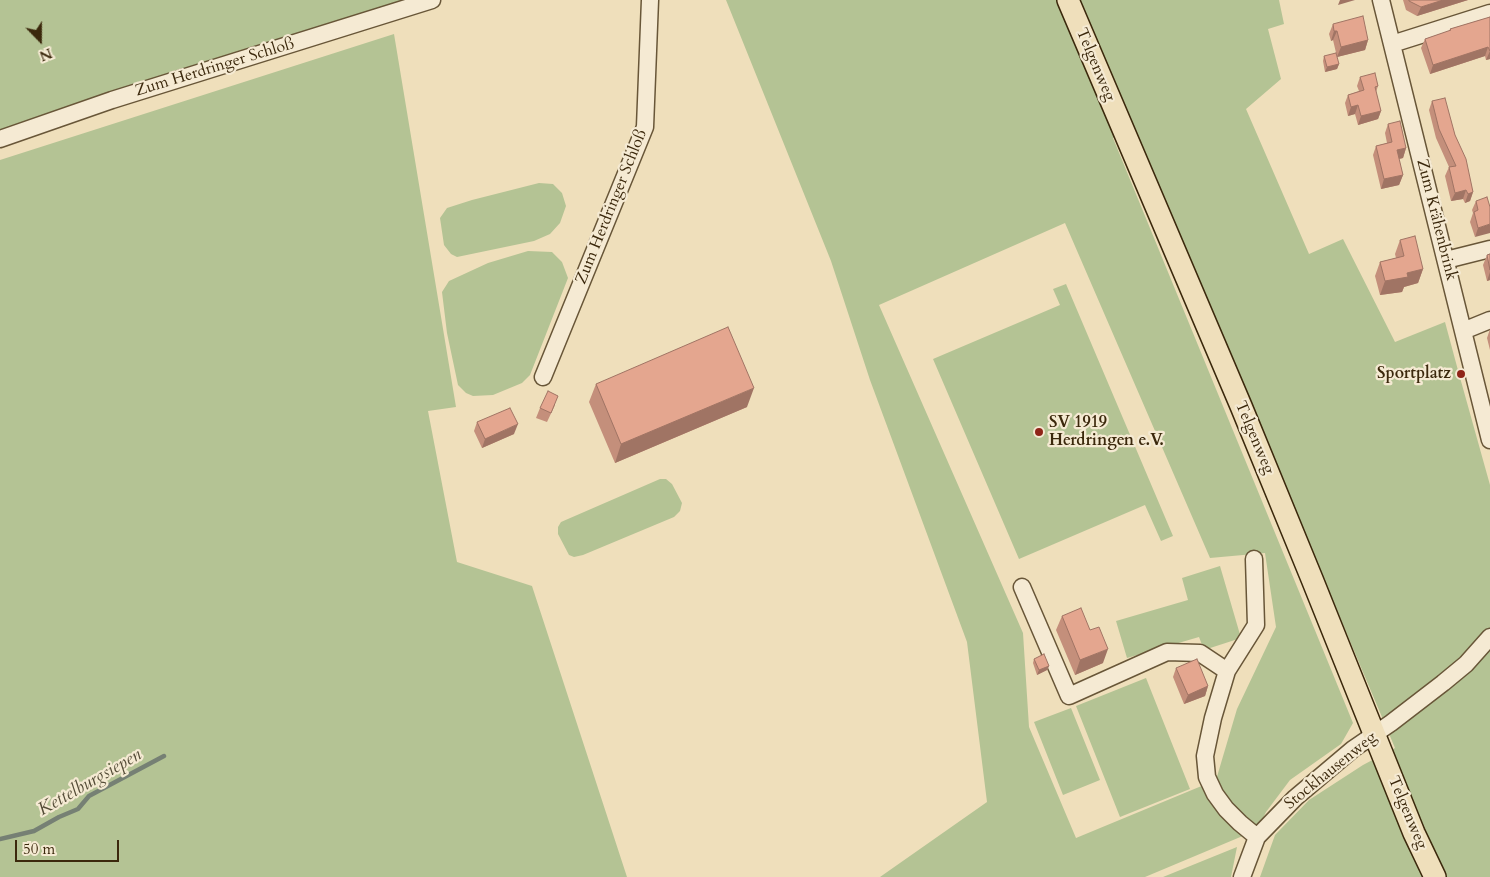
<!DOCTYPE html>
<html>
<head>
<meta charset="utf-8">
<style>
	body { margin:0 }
	#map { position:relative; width:1490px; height:877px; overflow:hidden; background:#efdfbb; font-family:Cardo,serif }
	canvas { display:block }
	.north { position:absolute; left:15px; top:15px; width:50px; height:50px; -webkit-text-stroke:4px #f5ead3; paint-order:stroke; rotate:158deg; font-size:14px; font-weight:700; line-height:20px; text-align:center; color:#3b280c }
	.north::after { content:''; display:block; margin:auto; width:18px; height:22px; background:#3b280c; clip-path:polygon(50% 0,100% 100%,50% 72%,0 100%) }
	.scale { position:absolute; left:15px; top:840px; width:104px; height:22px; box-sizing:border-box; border:2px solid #3b280c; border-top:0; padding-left:6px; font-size:15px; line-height:18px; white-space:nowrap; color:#3b280c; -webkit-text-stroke:4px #f5ead3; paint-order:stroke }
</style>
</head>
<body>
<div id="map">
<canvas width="1490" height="877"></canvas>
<div class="north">N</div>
<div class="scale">50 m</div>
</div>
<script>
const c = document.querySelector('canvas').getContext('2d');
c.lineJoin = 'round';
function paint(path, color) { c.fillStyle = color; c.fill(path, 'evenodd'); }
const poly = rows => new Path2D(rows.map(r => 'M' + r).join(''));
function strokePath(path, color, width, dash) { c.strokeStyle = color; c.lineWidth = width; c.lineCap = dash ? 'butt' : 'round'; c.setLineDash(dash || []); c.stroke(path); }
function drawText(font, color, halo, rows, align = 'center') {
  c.font = font + ' Cardo,serif'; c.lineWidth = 4.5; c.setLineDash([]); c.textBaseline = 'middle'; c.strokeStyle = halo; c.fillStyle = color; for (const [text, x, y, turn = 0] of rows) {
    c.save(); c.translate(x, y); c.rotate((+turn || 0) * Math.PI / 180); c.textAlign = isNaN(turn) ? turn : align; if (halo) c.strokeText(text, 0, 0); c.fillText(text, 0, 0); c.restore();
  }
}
const green = poly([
	[0,0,416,0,0,132],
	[726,0,1279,0,1284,24,1268,29,1281,79,1246,109,1309,254,1343,239,1395,342,1445,322,1459,374,1490,485,1490,877,1260,877,1275,835,1309,800,1363,765,1395,748,1134,129,1113,138,1353,723,1341,744,1290,780,1266,812,1257,830,1145,877,880,877,987,802,967,642,870,380,831,261],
	[1065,223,1210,558,1265,553,1276,627,1237,709,1216,780,1076,838,1029,727,1023,633,879,305],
	[394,34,456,407,428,411,457,562,532,586,627,877,0,877,0,160],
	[539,183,553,184,562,193,566,206,560,223,550,234,534,241,457,257,451,254,444,245,440,218,447,208,472,200],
	[528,251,552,252,562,262,568,278,530,375,522,383,493,395,473,396,466,393,458,385,447,333,442,292,449,281,488,263],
	[1066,284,1173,536,1161,541,1145,505,1019,559,933,359,1060,305,1053,289],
	[660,479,666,479,672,484,682,503,680,511,674,517,583,555,574,557,569,555,558,534,558,527,561,522],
	[1220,566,1241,638,1204,650,1199,637,1127,658,1116,621,1188,600,1182,578],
	[1146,678,1190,789,1120,817,1076,706],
	[1071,708,1100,780,1063,795,1034,722],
	[1237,847,1231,877,1163,877]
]);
const stream = poly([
	[0,839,34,831,59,817,78,809,89,796,164,756]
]);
const minor = poly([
	[1381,0,1490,440],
	[1392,44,1490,13],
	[0,139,112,100,432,0],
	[1446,260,1490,249],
	[1463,331,1490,320],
	[543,377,645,127,650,0],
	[1022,587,1069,696,1167,652,1200,653,1227,671,1213,718,1205,756,1207,777,1215,794,1226,809,1240,823,1257,837],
	[1227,671,1256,625,1254,559],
	[1242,877,1257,837,1295,798,1353,749,1391,723,1443,683,1466,664,1490,637]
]);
const major = poly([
	[1068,0,1241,406,1312,579,1414,833,1435,877]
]);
const wall = poly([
	[1403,0,1468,0,1417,16,1406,10],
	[1490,17,1490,59,1486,60,1485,56,1430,74,1421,48,1425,39,1449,31,1450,29],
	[1333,24,1368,40,1365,50,1337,57,1333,40,1331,41,1329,34],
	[1324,56,1339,64,1337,69,1325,72,1323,61],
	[1360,77,1378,86,1376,92,1381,111,1378,119,1358,125,1355,114,1348,116,1345,103,1348,95,1359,91,1357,86],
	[1432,101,1455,135,1473,192,1470,201,1465,203,1463,199,1451,201,1445,176,1449,167,1436,138,1429,110],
	[1388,124,1406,148,1403,158,1399,159,1403,175,1399,185,1381,189,1373,155,1376,146,1387,143,1385,133],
	[1476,201,1490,207,1475,237,1470,222,1473,213,1472,210],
	[1400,240,1423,269,1418,283,1404,287,1402,292,1380,295,1375,276,1380,262,1396,258,1395,254],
	[1490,254,1490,280,1487,281,1483,265,1487,255],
	[1490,329,1490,350,1487,338],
	[596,384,747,407,615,463,589,402],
	[555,405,547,422,536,418,540,408],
	[477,422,514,434,482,448,474,431],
	[1062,616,1103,663,1075,675,1056,630],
	[1034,659,1049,666,1047,670,1037,675,1033,663],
	[1176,668,1208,686,1205,696,1184,704,1173,677]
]);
const shadedWall = poly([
	[1340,0,1355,0,1338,5],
	[1443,0,1468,0,1417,16,1421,7],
	[1334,31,1337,31,1333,40,1331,41],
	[1368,40,1365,50,1337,57,1341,47],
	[1488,47,1485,56,1430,74,1433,65],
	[1490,51,1490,59,1486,60],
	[1339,64,1337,69,1325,72,1327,67],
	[1358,105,1355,114,1348,116,1351,107],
	[1381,111,1378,119,1358,125,1361,116],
	[1406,148,1403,158,1394,160,1397,150],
	[1403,175,1399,185,1381,189,1384,179],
	[1466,190,1463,199,1451,201,1455,193],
	[1473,192,1470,201,1465,203,1468,194],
	[1490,224,1490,233,1475,237,1478,228],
	[1423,269,1418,283,1404,287,1402,292,1380,295,1385,281,1407,273],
	[1490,272,1490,280,1487,281],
	[754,388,747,407,615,463,621,444],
	[518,424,514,434,482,448,485,439],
	[1108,649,1103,663,1075,675,1080,660],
	[1049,666,1047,670,1037,675,1039,670],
	[1208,686,1205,696,1184,704,1188,695]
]);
const building = poly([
	[1409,0,1443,0,1421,7,1409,1,1409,0],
	[1363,16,1368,40,1341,47,1337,31,1334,31,1333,24,1363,16],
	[1490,17,1490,51,1488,47,1433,65,1425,39,1451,30,1450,29,1490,17],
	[1336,53,1339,64,1327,67,1324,56,1336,53],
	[1375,73,1378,86,1375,87,1381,111,1361,116,1358,105,1351,107,1348,95,1364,90,1360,77,1375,73],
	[1445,98,1455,135,1466,159,1473,192,1468,194,1466,190,1455,193,1449,167,1456,166,1439,129,1432,101,1445,98],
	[1400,121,1406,148,1397,150,1403,175,1384,179,1376,146,1392,142,1388,124,1400,121],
	[1487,197,1490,207,1490,224,1478,228,1474,212,1478,210,1476,201,1487,197],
	[1415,236,1423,269,1407,273,1408,277,1385,281,1380,262,1404,256,1400,240,1415,236],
	[1490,254,1490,270,1487,255,1490,254],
	[728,327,754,388,621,444,596,384,728,327],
	[548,391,558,396,551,413,540,408,548,391],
	[510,408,518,424,485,439,477,422,510,408],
	[1081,608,1090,630,1099,627,1108,649,1080,660,1062,616,1081,608],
	[1044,654,1049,666,1039,670,1034,659,1044,654],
	[1197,659,1208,686,1188,695,1176,668,1197,659]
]);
const markers = [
	[1461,374,5,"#8f2418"],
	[1039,432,5,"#8f2418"]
];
const streetNames = [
	["Telgenweg",1095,65,67],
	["Zum Herdringer Schloß",215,68,-17],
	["Zum Herdringer Schloß",612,207,-68],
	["Zum Krähenbrink",1436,220,76],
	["Telgenweg",1254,438,67],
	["Stockhausenweg",1331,771,-39],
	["Telgenweg",1407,813,67]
];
const poiNames = [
	["Sportplatz",1451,374],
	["SV 1919",1049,423,"left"],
	["Herdringen e.V.",1049,441,"left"]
];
const waterNames = [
	["Kettelburgsiepen",90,783,-30]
];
paint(green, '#b4c394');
strokePath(stream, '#768074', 4.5);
strokePath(minor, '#685638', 19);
strokePath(major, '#3b280c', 24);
strokePath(minor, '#f5ead3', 16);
strokePath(major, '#efdfbb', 21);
paint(wall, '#c48f7b');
paint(shadedWall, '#a07464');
paint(building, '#e4a68f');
strokePath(building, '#a07464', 1);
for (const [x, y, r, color] of markers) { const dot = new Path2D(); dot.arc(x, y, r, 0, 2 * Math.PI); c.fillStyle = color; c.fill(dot); strokePath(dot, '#f5ead3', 2); }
drawText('16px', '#3b280c', '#f5ead3', streetNames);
drawText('bold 16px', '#3b280c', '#f5ead3', poiNames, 'right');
drawText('italic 18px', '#544c37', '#f5ead3', waterNames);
</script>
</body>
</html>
